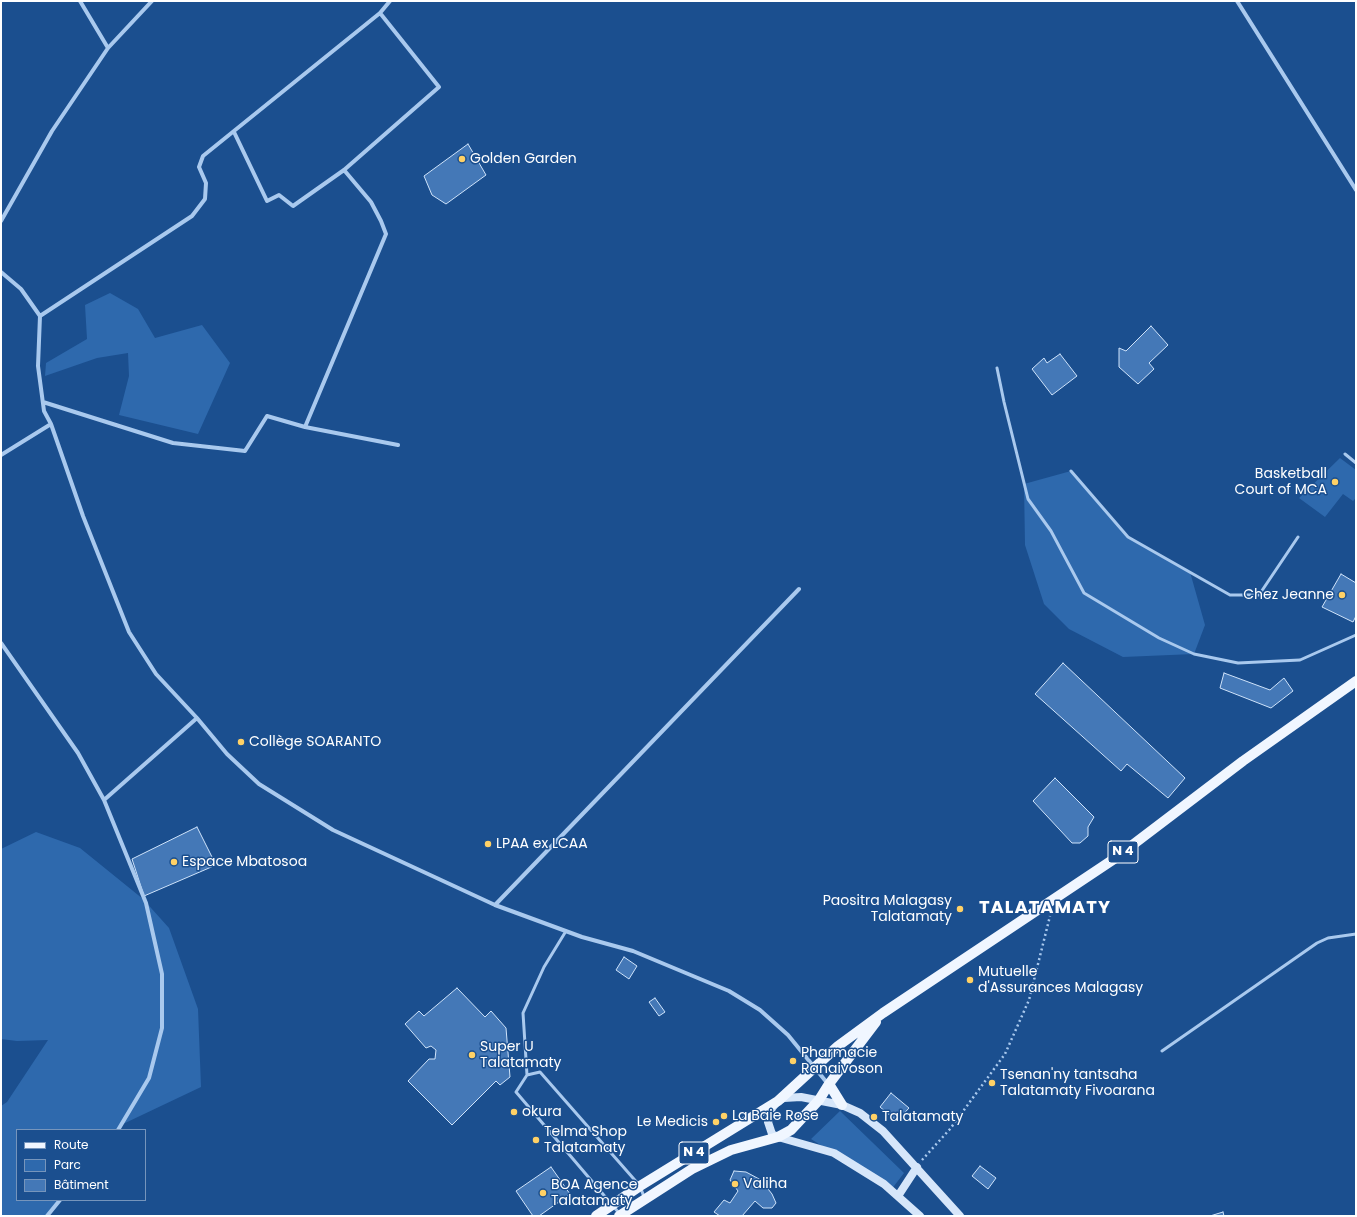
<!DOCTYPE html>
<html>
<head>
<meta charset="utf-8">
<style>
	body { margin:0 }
	#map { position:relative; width:1357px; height:1217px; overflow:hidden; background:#1b4f8f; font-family:Poppins,sans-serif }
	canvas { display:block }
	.frame { position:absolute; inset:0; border:2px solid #fff; pointer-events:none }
	.legend { position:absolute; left:16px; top:1129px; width:130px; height:72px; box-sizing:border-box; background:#1b4f8f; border:1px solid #7695bc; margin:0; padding:5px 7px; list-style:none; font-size:12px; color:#fff }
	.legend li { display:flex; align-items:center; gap:8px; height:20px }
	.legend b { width:20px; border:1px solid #7695bc }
</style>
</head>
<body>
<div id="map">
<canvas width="1357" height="1217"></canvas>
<div class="frame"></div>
<ul class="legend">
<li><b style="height:5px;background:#f0f6ff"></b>Route</li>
<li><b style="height:11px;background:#2e69ad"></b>Parc</li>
<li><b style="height:11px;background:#4478b7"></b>Bâtiment</li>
</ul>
</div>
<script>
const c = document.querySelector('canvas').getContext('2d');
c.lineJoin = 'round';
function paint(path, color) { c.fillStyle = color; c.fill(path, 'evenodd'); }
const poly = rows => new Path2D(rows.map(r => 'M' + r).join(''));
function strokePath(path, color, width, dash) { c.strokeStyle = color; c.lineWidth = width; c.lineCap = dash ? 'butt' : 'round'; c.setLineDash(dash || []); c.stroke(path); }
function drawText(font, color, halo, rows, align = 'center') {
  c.font = font + ' Poppins,sans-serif'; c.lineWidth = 3; c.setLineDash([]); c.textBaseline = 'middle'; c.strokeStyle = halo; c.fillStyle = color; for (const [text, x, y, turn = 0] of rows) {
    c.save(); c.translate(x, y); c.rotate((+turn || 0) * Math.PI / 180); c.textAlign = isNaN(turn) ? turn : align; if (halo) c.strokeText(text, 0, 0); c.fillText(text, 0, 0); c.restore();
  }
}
const green = poly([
	[110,293,138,309,155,338,202,325,230,363,198,434,119,415,129,376,128,353,97,358,45,376,46,363,87,339,85,305],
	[1340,458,1356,470,1356,498,1353,501,1343,494,1325,517,1299,498],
	[1071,471,1128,537,1190,572,1205,625,1194,654,1123,657,1069,629,1044,604,1025,545,1024,484],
	[36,832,80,848,143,899,169,928,198,1009,201,1087,123,1124,118,1130,17,1130,17,1200,60,1200,47,1216,1,1216,1,1106,7,1102,48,1040,17,1041,1,1039,1,849],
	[840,1111,904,1173,891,1190,811,1139]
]);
const building = poly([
	[468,144,486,175,446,204,432,195,424,176,468,144],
	[1151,326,1168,345,1149,363,1154,369,1138,384,1119,367,1119,348,1126,351,1151,326],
	[1060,354,1077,376,1052,395,1032,369,1044,358,1047,363,1060,354],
	[1341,574,1356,583,1356,616,1353,622,1322,607,1341,574],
	[1063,663,1185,778,1168,798,1127,764,1121,771,1035,694,1063,663],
	[1224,673,1270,690,1284,678,1293,691,1271,708,1220,688,1224,673],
	[1055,778,1094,817,1088,827,1088,836,1080,843,1072,843,1033,801,1055,778],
	[197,827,216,865,144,896,132,859,197,827],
	[624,957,637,966,629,979,616,970,624,957],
	[457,988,485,1017,491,1011,506,1028,510,1077,500,1085,496,1081,452,1125,408,1081,429,1059,435,1059,436,1050,431,1046,426,1048,405,1024,419,1011,424,1016,457,988],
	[655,998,665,1012,659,1016,649,1002,655,998],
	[891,1093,909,1108,897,1121,880,1107,891,1093],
	[980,1166,996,1178,988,1189,972,1176,980,1166],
	[551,1167,570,1194,539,1216,533,1216,516,1191,551,1167],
	[734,1171,746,1172,761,1180,772,1194,776,1203,772,1208,763,1208,755,1201,742,1216,720,1216,714,1212,724,1200,730,1203,738,1191,730,1180,734,1171],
	[1223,1212,1224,1216,1210,1216,1223,1212]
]);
const path = poly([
	[922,1160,950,1129,1005,1054,1029,1000,1050,916]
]);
const service = poly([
	[997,368,1004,402,1028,499,1051,531,1084,593,1159,638,1194,654,1238,663,1300,660,1356,635],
	[1345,454,1356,463],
	[1071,471,1128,537,1230,595,1259,595,1298,537],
	[566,931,544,967,523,1013,527,1075,516,1092,619,1213],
	[1162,1051,1317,943,1328,938,1356,934],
	[527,1075,540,1072,640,1186,644,1197]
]);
const minor = poly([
	[80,1,108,48],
	[1237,1,1356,190],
	[234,132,267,201,279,195,293,206,344,170,439,87,380,13],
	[1,221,52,131,108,48,152,1],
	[1,272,21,289,40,316,38,366,44,411,51,424,83,516,129,632,156,674,197,718,227,754,259,784,333,830,495,905,582,937,633,951,729,991,760,1010,788,1035,828,1084],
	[40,316,192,216,205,199,206,183,199,167,203,156,380,13,390,1],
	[43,402,173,443,245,451,267,416,305,427,398,445],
	[305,427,386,234,381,221,371,202,344,170],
	[1,455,51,424],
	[1,643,78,753,104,800],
	[495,905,799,589],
	[118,1130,149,1078,162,1028,162,974,146,903,104,800,197,718],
	[47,1216,60,1200]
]);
const secondary = poly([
	[898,1196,917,1167],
	[920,1216,884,1184,834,1153,778,1137,772,1134,768,1122,772,1108,778,1101,784,1098,801,1097,842,1105,860,1113,883,1131,960,1216]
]);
const primary = poly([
	[829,1084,842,1105],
	[596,1216,640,1186,778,1101,838,1046,883,1013,1114,859,1243,761,1356,681],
	[619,1216,692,1169,731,1150,778,1137,791,1130,819,1100,829,1084,876,1022]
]);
const markers = [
	[462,159,4,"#ffd166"],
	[1335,482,4,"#ffd166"],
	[1342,595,4,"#ffd166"],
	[241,742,4,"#ffd166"],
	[488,844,4,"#ffd166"],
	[174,862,4,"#ffd166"],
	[960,909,4,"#ffd166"],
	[970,980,4,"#ffd166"],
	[472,1055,4,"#ffd166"],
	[793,1061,4,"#ffd166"],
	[992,1083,4,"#ffd166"],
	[514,1112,4,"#ffd166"],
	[724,1116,4,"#ffd166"],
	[874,1117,4,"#ffd166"],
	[716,1122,4,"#ffd166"],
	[536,1140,4,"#ffd166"],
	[735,1184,4,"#ffd166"],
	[543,1193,4,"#ffd166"]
];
const shields = [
	[1123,852,30],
	[694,1153,30]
];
const shieldNames = [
	["N 4",1123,852],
	["N 4",694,1153]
];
const poiNames = [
	["Golden Garden",470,159],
	["Basketball",1327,474,"right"],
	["Court of MCA",1327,490,"right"],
	["Chez Jeanne",1334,595,"right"],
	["Collège SOARANTO",249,742],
	["LPAA ex LCAA",496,844],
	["Espace Mbatosoa",182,862],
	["Paositra Malagasy",952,901,"right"],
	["Talatamaty",952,917,"right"],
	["Mutuelle",978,972],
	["d'Assurances Malagasy",978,988],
	["Super U",480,1047],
	["Talatamaty",480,1063],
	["Pharmacie",801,1053],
	["Ranaivoson",801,1069],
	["Tsenan'ny tantsaha",1000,1075],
	["Talatamaty Fivoarana",1000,1091],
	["okura",522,1112],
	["La Baie Rose",732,1116],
	["Talatamaty",882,1117],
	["Le Medicis",708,1122,"right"],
	["Telma Shop",544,1132],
	["Talatamaty",544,1148],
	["Valiha",743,1184],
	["BOA Agence",551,1185],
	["Talatamaty",551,1201]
];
const districtNames = [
	["TALATAMATY",1045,908]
];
paint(green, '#2e69ad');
paint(building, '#4478b7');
strokePath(building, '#cfe3fa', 1);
strokePath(path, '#a9c9ee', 2.5, [2, 3]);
strokePath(service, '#a9c9ee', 3);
strokePath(minor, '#a9c9ee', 4);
strokePath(secondary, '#d6e6fa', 8);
strokePath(primary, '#f0f6ff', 10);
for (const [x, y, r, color] of markers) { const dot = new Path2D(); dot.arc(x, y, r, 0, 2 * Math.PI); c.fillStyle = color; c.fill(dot); strokePath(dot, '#1b4f8f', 1.5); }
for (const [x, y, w] of shields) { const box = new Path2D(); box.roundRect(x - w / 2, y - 11, w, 22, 3); c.fillStyle = '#1b4f8f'; c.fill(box); strokePath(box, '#fff', 1); }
drawText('bold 13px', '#fff', null, shieldNames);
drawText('14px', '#fff', '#1b4f8f', poiNames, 'left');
c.letterSpacing = '1px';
drawText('bold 18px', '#fff', '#1b4f8f', districtNames);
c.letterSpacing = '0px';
</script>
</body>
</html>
